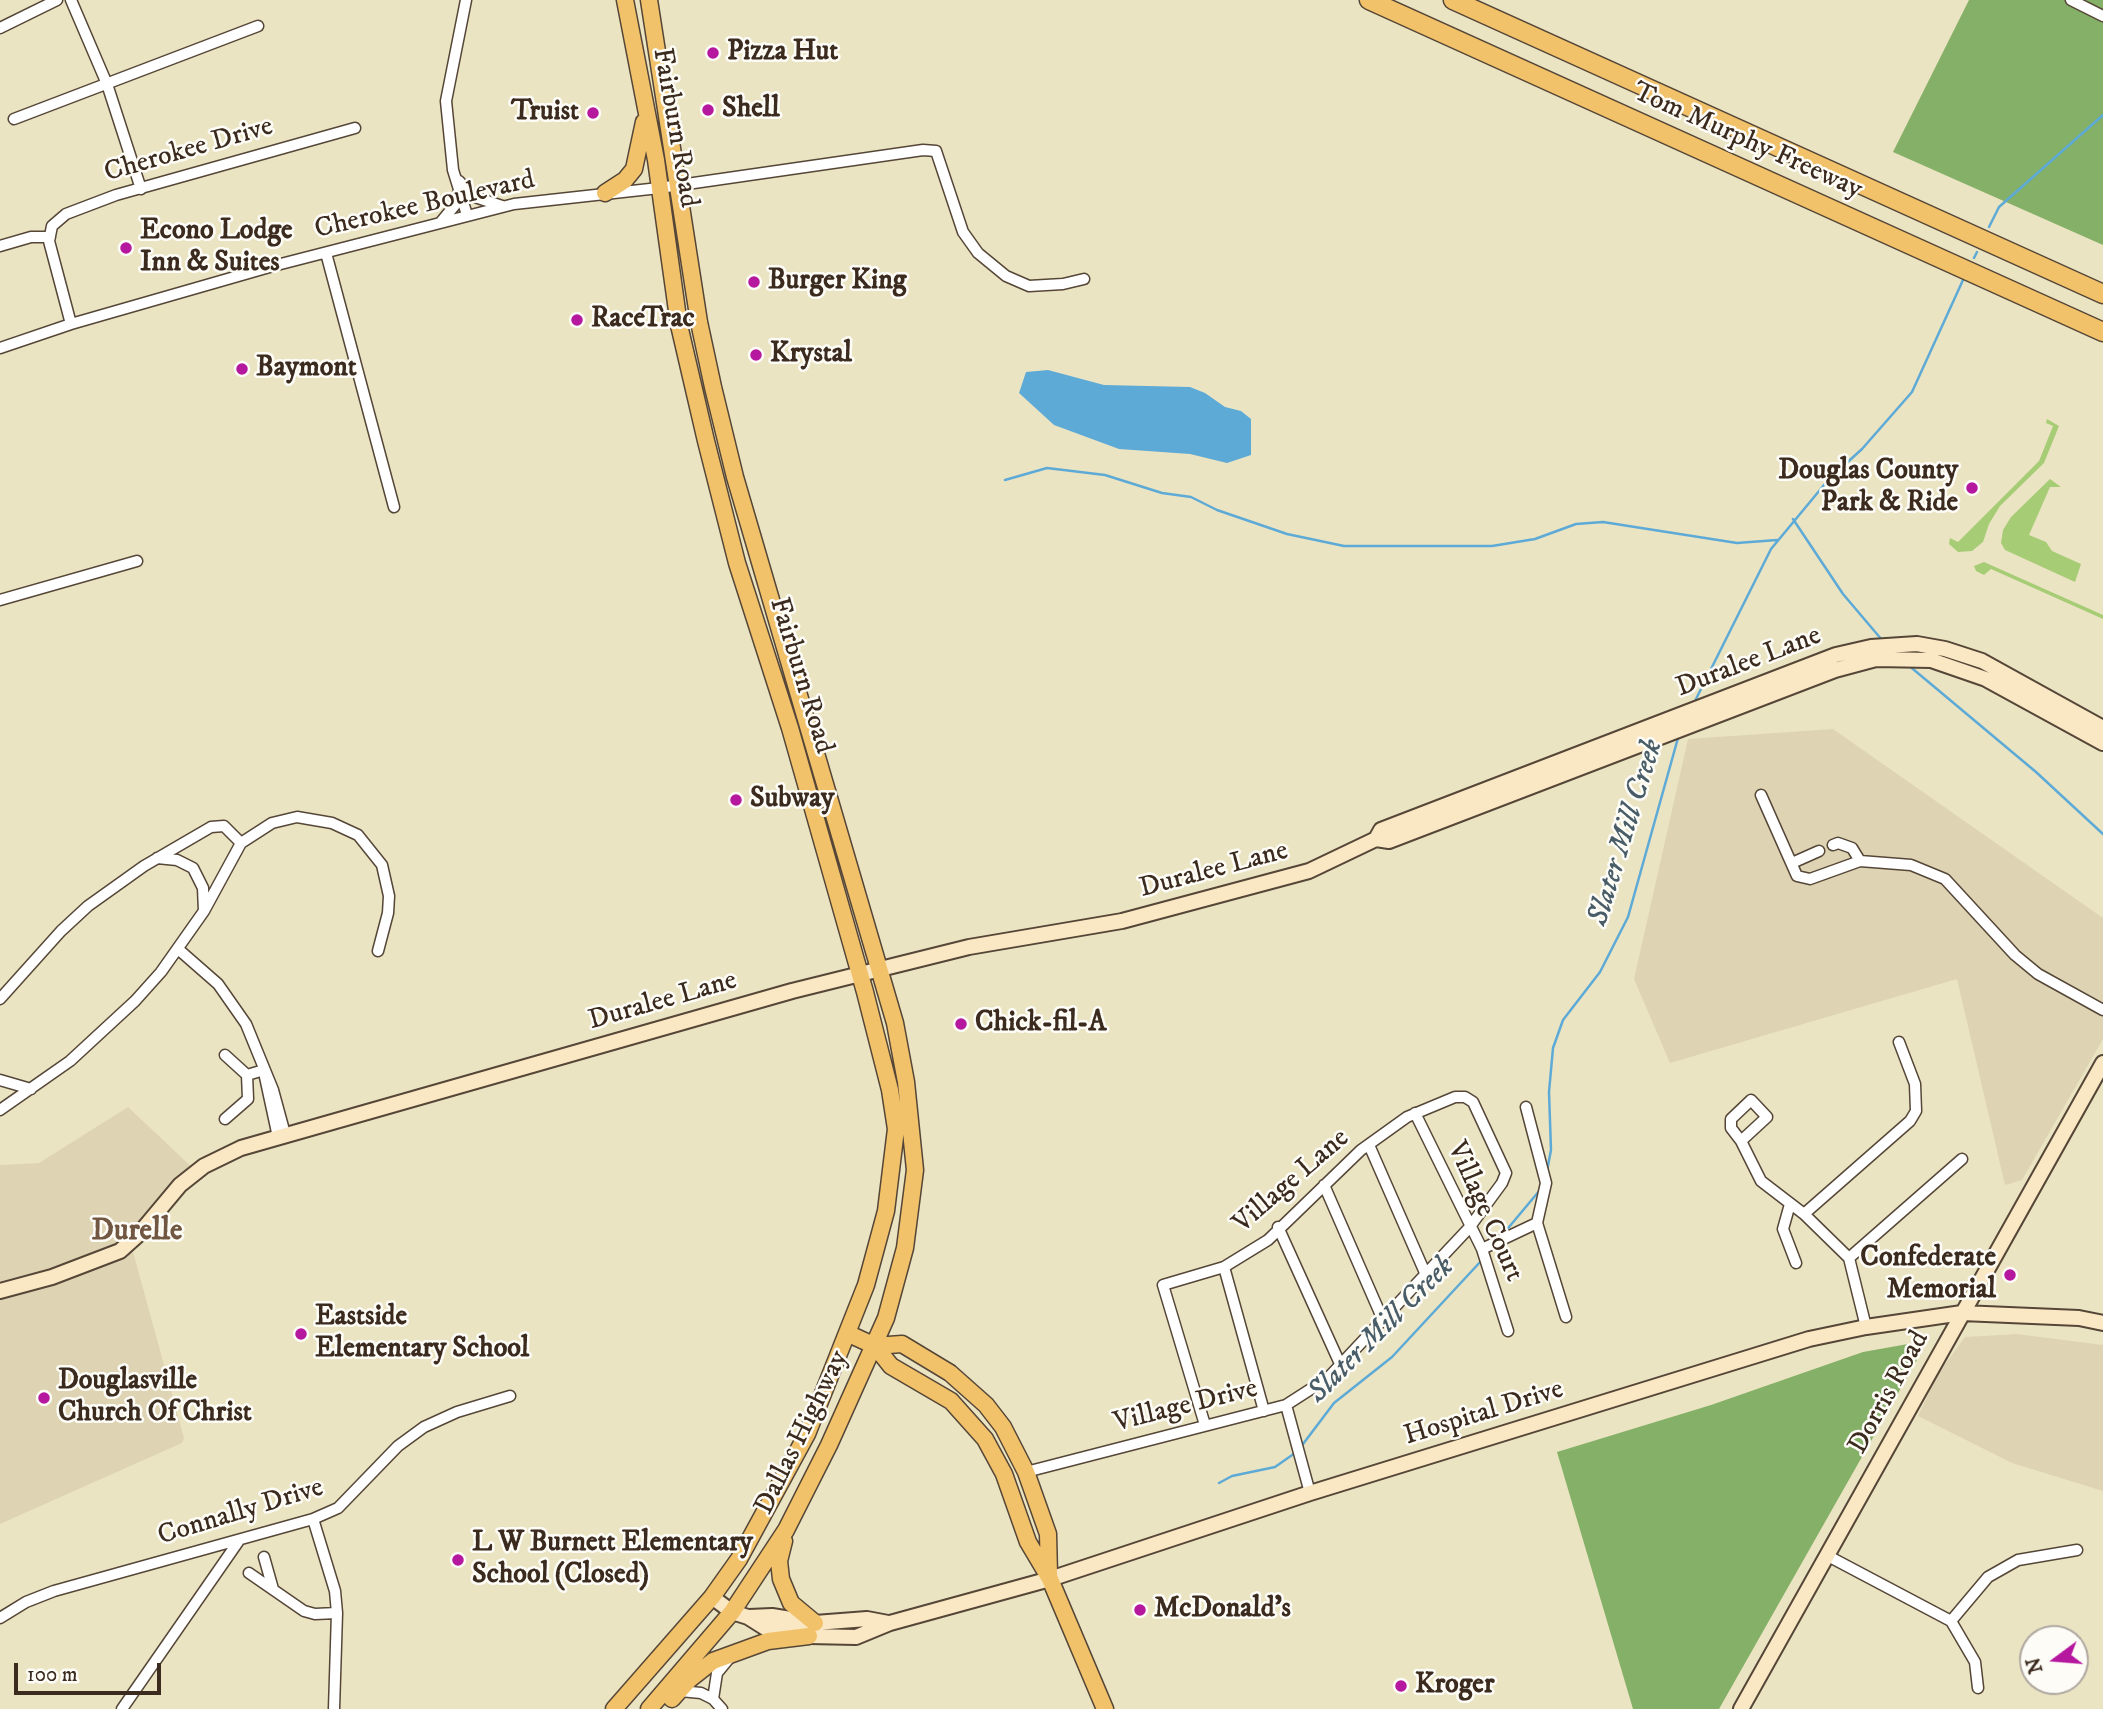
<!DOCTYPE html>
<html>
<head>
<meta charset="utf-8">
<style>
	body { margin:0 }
	#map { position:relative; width:2103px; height:1709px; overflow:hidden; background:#ebe4c3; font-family:"IM FELL DW Pica",serif }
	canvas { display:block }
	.north { position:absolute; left:2019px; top:1625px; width:70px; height:70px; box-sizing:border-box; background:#fdfcf7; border:2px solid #afa8a0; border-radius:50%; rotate:254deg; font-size:19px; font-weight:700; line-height:28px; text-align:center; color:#3b2a1e }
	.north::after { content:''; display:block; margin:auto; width:24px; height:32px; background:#b5179e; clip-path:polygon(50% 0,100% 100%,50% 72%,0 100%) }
	.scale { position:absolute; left:14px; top:1663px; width:147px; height:32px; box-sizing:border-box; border:4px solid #3b2a1e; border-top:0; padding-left:9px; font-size:21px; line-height:24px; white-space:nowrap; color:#3b2a1e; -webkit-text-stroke:5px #fdfcf7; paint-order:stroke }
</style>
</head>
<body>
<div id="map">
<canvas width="2103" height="1709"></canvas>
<div class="north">N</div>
<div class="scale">100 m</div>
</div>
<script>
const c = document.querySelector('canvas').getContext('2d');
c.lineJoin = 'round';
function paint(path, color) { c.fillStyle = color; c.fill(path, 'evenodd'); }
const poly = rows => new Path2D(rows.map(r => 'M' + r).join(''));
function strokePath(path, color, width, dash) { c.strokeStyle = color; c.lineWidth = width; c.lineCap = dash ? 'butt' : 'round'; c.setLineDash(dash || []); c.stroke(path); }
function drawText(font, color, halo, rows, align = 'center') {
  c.font = font + ' "IM FELL DW Pica",serif'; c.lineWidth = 5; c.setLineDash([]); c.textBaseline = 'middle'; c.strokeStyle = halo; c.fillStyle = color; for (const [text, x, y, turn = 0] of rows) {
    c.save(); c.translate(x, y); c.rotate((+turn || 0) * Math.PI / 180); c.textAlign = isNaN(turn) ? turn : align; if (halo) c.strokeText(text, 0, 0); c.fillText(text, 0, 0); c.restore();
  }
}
const built = poly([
	[1833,729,2103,918,2103,1039,2022,1180,2005,1185,1957,979,1670,1063,1634,979,1688,739],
	[128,1107,196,1171,129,1237,184,1438,182,1443,0,1524,0,1165,39,1163],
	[2017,1334,2103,1345,2103,1491,2012,1463,1918,1416,1938,1374,1965,1337]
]);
const green = poly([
	[2047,419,2059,426,2044,463,2000,506,1989,524,1983,542,1972,551,1958,552,1949,544,1950,538,1958,542,2039,461,2053,426,2046,423],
	[2050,479,2061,487,2050,487,2029,535,2046,542,2052,551,2081,564,2075,582,2005,550,2001,543,2003,530,2011,517],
	[1984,562,2103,615,2103,619,1991,569,1984,575,1976,571,1974,566]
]);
const forest = poly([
	[1969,0,2103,0,2103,245,1893,152],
	[1919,1342,1918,1358,1719,1709,1633,1709,1557,1452,1711,1405,1863,1352]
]);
const water = poly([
	[1048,370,1104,385,1190,387,1205,393,1225,407,1241,411,1251,419,1251,455,1227,463,1190,454,1119,449,1054,425,1019,393,1026,372]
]);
const stream = poly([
	[1989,227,1999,207,2103,115],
	[1974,258,1977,252],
	[1005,480,1047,468,1105,475,1162,493,1191,497,1217,510,1287,534,1344,546,1492,546,1535,539,1576,524,1603,522,1737,543,1777,540],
	[1793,519,1843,594,1882,640],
	[1907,664,2036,772,2103,834],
	[1694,703,1771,549,1829,479,1862,449,1912,392,1963,280],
	[1547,1171,1551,1150,1549,1092,1553,1048,1563,1020,1600,972,1628,917,1678,738],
	[1504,1233,1540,1190],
	[1300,1448,1334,1403,1392,1357,1482,1260],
	[1219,1483,1232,1476,1275,1467,1295,1453]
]);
const street = poly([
	[71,0,107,84,141,189],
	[466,0,446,101,453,170,467,215],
	[2071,0,2103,16],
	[0,28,57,0],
	[14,119,258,26],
	[459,181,472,196,502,206],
	[441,222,455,205,459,190],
	[0,246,31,237,50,237],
	[326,253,394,507],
	[71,324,49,241,52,226,66,214,116,195,355,128],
	[0,348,71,324,273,266,514,204,659,188,923,150,936,151,963,232,978,253,1006,276,1029,286,1063,284,1084,279],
	[0,600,137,561],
	[1761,795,1797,876,1810,879,1860,861,1911,865,1945,879,2015,955,2038,974,2103,1010],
	[1833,845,1838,843,1852,848,1860,861],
	[157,858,177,860,193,868,203,888,204,911],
	[1792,863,1819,851],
	[178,949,218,984,246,1024,273,1090,285,1134],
	[0,999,61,931,88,906,144,866,211,827,224,826,241,843],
	[225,1055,247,1075,264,1070],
	[265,1077,278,1137],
	[0,1080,31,1089],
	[1526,1107,1546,1183,1537,1223,1566,1317],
	[0,1110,70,1061,135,1001,161,972,204,911,241,843,272,823,297,817,332,823,358,835,382,865,389,896,388,913,378,951],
	[1415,1113,1482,1249,1508,1331],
	[225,1119,248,1099,247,1075],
	[1741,1141,1767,1117,1751,1100,1731,1119,1731,1128,1741,1141,1761,1181,1804,1214,1849,1258,1866,1327],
	[1369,1145,1426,1275],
	[1324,1185,1383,1320],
	[1790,1204,1783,1229,1796,1263],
	[1804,1214,1910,1121,1916,1111,1915,1084,1899,1042],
	[1278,1227,1341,1366],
	[1482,1249,1537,1223],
	[1849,1258,1962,1159],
	[1224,1267,1264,1411],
	[1286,1405,1310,1493],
	[1026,1472,1286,1405,1328,1378,1469,1228,1502,1183,1506,1173,1473,1102,1465,1097,1455,1097,1407,1117,1361,1150,1268,1240,1224,1267,1163,1285,1205,1425],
	[313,1519,335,1591,337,1613,334,1709],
	[1828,1556,1951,1621,1975,1662,1978,1688],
	[264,1557,273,1589],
	[249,1573,304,1611,315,1614,337,1613],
	[0,1618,26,1602,54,1591,313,1519,338,1508,398,1446,424,1427,457,1412,510,1396],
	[1951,1621,1988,1577,2018,1560,2077,1550],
	[680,1691,701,1693,713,1699,722,1709],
	[713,1699,717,1673,731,1656],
	[122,1709,238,1542]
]);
const secondary = poly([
	[1376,839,1389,841,1835,670,1876,659,1931,660,1986,679,2103,743],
	[0,1291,52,1277,120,1251,139,1234,180,1185,204,1166,241,1148,792,991,969,947,1122,921,1309,871,1376,839,1381,830,1836,655,1871,647,1917,644,1945,649,1982,661,2103,728],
	[712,1597,732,1612,748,1617,767,1629,809,1636,856,1637,890,1623,1050,1579,1310,1493,1809,1339,1866,1327,1962,1313,2079,1318,2103,1323],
	[749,1617,772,1616,815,1623,867,1619,888,1623],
	[1741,1709,2103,1063]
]);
const primary = poly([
	[649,0,699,322,713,387,735,477,895,1023,906,1082,915,1170,905,1248,886,1318,829,1445,786,1530,732,1612,649,1709],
	[605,193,625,180,634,169,644,122],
	[849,1334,875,1346,891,1366,951,1401,985,1439,1004,1474,1028,1542,1050,1579,1105,1709],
	[875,1346,902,1344,950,1373,986,1405,1003,1427,1026,1472,1048,1534,1049,1575],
	[784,1541,779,1561,781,1579,791,1603,815,1623],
	[672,1699,690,1679,713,1661,768,1641,809,1636],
	[614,1709,712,1597,739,1559,807,1434,866,1285,886,1211,896,1129,890,1090,865,992,790,728,737,563,706,441,679,325,656,160,625,0]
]);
const highway = poly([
	[1369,0,2103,332],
	[1453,0,2103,294]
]);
const markers = [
	[713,53,7,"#b5179e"],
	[708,110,7,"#b5179e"],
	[593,113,7,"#b5179e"],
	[126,248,7,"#b5179e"],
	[754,282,7,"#b5179e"],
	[577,320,7,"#b5179e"],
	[756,355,7,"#b5179e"],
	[242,369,7,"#b5179e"],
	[1972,488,7,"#b5179e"],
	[736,800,7,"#b5179e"],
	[961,1024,7,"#b5179e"],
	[2010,1275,7,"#b5179e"],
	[301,1334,7,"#b5179e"],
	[44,1398,7,"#b5179e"],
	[458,1560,7,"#b5179e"],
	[1140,1610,7,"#b5179e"],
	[1401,1686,7,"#b5179e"]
];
const poiNames = [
	["Pizza Hut",727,53],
	["Shell",722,110],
	["Truist",579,113,"right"],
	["Econo Lodge",140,232],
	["Inn & Suites",140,264],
	["Burger King",768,282],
	["RaceTrac",591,320],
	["Krystal",770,355],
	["Baymont",256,369],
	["Douglas County",1958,472,"right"],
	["Park & Ride",1958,504,"right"],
	["Subway",750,800],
	["Chick-fil-A",975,1024],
	["Confederate",1996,1259,"right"],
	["Memorial",1996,1291,"right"],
	["Eastside",315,1318],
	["Elementary School",315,1350],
	["Douglasville",58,1382],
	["Church Of Christ",58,1414],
	["L W Burnett Elementary",472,1544],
	["School (Closed)",472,1576],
	["McDonald's",1154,1610],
	["Kroger",1415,1686]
];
const streetNames = [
	["Fairburn Road",674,128,80],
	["Tom Murphy Freeway",1747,142,24],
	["Cherokee Drive",189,151,-16],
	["Cherokee Boulevard",425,206,-13],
	["Duralee Lane",1749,663,-21],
	["Fairburn Road",800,676,73],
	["Duralee Lane",1214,871,-15],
	["Duralee Lane",663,1002,-16],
	["Village Lane",1292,1182,-41],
	["Village Court",1484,1212,66],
	["Dorris Road",1890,1393,-61],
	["Village Drive",1186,1407,-14],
	["Hospital Drive",1484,1414,-17],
	["Dallas Highway",803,1433,-64],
	["Connally Drive",241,1513,-17]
];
const waterNames = [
	["Slater Mill Creek",1627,833,-73],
	["Slater Mill Creek",1382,1331,-45]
];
const neighbourhoodNames = [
	["Durelle",137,1233]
];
paint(built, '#ded4b4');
paint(green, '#a7cc76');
paint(forest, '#85b067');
paint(water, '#5daad6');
strokePath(stream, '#5daad6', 2.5);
strokePath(street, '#554637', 13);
strokePath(secondary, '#554637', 18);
strokePath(primary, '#554637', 19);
strokePath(highway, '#554637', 21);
strokePath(street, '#fff', 10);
strokePath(secondary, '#fae7c3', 14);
strokePath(primary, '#f2c26a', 16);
strokePath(highway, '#f2c26a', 18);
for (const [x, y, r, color] of markers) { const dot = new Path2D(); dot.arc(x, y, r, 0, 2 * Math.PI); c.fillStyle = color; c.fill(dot); strokePath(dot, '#fdfcf7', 2.5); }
drawText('bold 28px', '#3b2a1e', '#fdfcf7', poiNames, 'left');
drawText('28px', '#3b2a1e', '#fdfcf7', streetNames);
drawText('italic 30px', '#495d68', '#fdfcf7', waterNames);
drawText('bold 30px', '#715742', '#fdfcf7', neighbourhoodNames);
</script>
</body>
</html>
